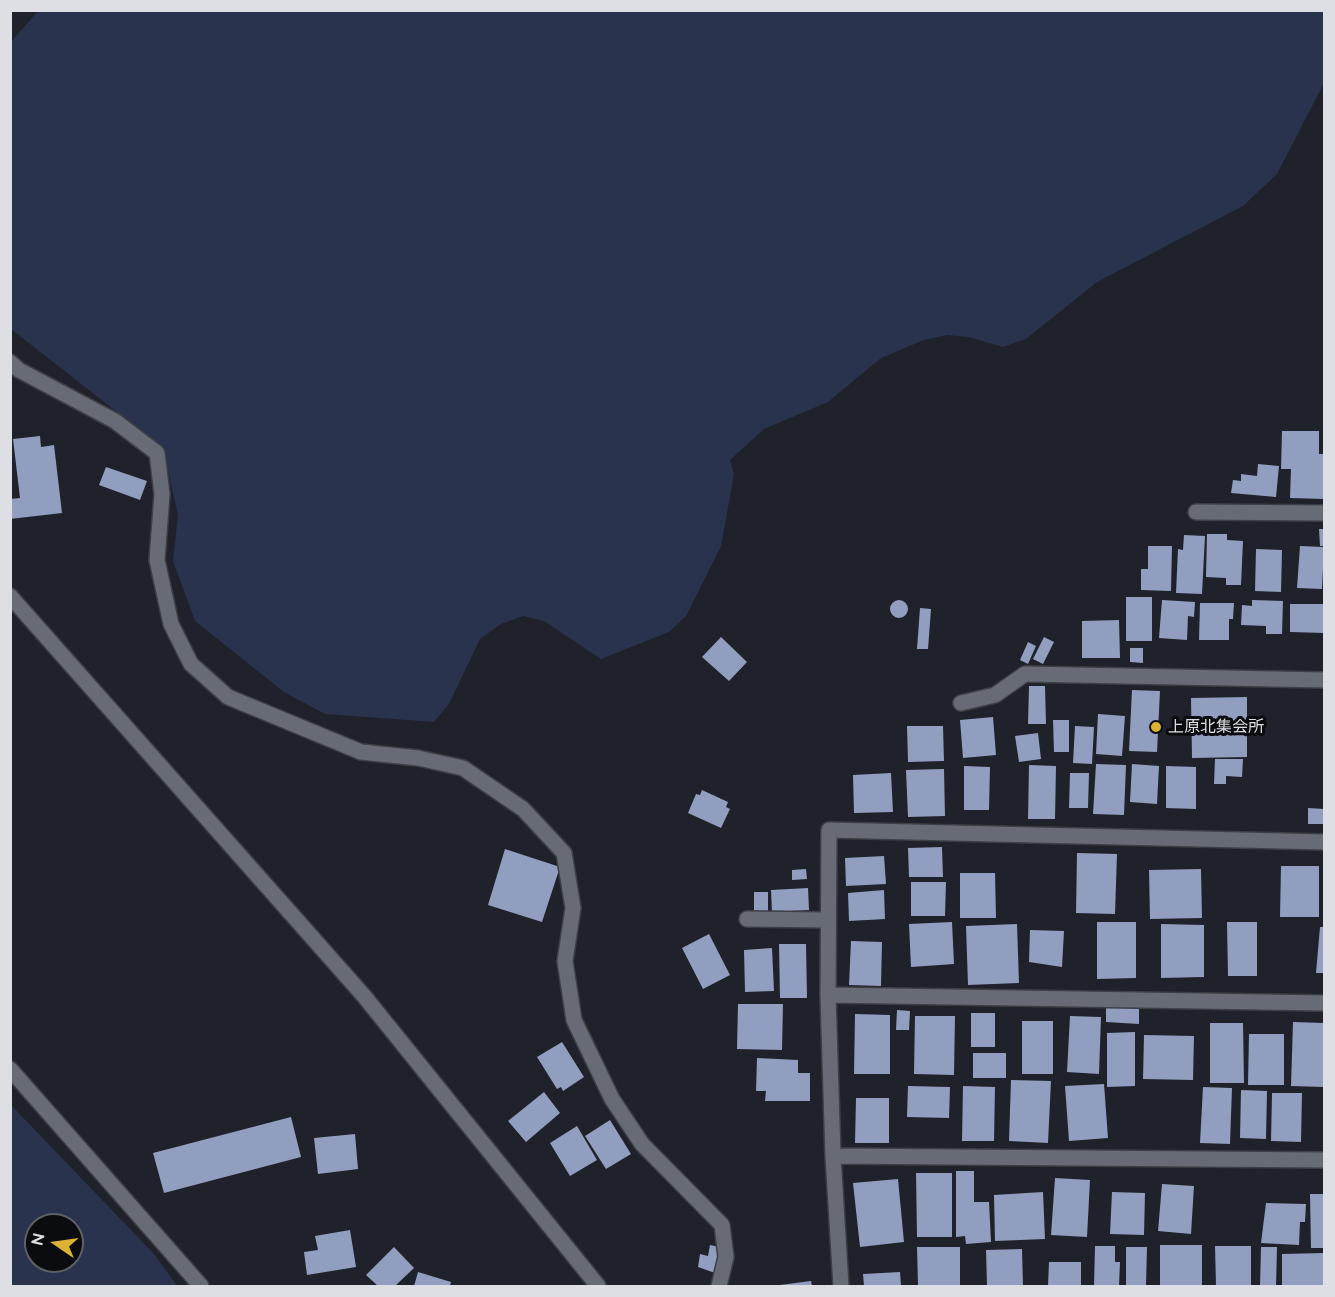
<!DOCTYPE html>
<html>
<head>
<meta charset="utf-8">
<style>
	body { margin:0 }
	#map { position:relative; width:1335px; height:1297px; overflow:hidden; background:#1f222a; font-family:Raleway,sans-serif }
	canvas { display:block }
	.frame { position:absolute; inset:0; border:12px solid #dddfe4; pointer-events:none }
	.north { position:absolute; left:24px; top:1213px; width:60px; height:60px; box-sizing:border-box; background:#0a0c0f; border:2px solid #5e6064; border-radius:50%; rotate:283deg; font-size:16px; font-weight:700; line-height:24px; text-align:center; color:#dddfe4 }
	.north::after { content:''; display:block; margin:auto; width:21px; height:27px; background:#dcb233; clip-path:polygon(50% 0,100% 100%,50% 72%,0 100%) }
</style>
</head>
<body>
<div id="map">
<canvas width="1335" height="1297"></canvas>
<div class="frame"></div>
<div class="north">N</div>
</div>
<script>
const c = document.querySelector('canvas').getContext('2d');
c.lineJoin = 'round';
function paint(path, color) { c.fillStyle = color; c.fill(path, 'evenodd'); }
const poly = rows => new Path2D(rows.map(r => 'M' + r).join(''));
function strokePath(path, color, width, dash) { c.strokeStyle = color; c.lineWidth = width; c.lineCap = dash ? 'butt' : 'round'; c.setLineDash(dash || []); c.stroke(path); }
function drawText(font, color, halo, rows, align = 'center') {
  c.font = font + ' Raleway,"Noto Sans JP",sans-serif'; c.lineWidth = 6; c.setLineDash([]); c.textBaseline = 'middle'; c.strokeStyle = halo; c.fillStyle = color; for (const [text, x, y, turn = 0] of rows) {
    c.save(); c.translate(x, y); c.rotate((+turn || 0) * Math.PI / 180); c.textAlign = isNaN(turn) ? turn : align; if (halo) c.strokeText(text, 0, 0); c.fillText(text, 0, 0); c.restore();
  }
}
const green = poly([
	[38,11,1324,11,1324,83,1277,174,1243,206,1097,282,1026,339,1003,347,969,337,947,335,924,340,881,358,828,402,764,429,730,460,734,474,721,546,686,616,669,632,601,659,544,621,523,616,501,624,480,639,449,704,434,722,325,714,284,692,195,621,173,561,178,515,163,448,11,329,11,42],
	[10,1104,155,1255,177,1286,11,1286],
	[36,1225,72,1225,72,1261,36,1261]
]);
const building = poly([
	[1282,431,1319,431,1319,454,1324,454,1324,499,1290,498,1291,469,1281,469],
	[40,436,41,447,54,445,62,513,10,519,10,499,20,498,13,439],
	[1258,464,1279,466,1276,497,1231,493,1233,480,1241,481,1241,474,1257,476],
	[106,467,147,481,140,500,99,485],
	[1319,529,1324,529,1324,546,1320,546],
	[1207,534,1227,534,1227,540,1243,541,1241,585,1226,585,1226,578,1206,577],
	[1184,535,1205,536,1202,594,1176,593,1178,549,1183,550],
	[1148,546,1172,546,1171,591,1141,590,1141,569,1148,569],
	[1300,546,1324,547,1322,589,1297,588],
	[1256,549,1282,550,1281,592,1255,591],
	[1126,597,1152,597,1152,641,1126,641],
	[1162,600,1195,602,1194,617,1188,616,1187,640,1159,638],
	[1252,600,1283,601,1282,634,1266,634,1266,626,1241,625,1242,605,1252,606],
	'890 609a9 9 0 1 1 18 0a9 9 0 1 1-18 0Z',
	[1200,603,1234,603,1233,619,1229,619,1229,640,1199,640],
	[1290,604,1324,604,1324,633,1290,632],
	[920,608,931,609,928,649,917,649],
	[1119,620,1120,658,1082,658,1082,621],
	[721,637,747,662,729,681,702,657],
	[1044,637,1054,642,1043,664,1033,659],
	[1028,642,1036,646,1028,664,1020,660],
	[1130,648,1143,648,1143,663,1130,662],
	[1029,686,1045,686,1046,724,1028,724],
	[1132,690,1160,691,1157,752,1129,751],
	[1247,697,1247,757,1192,758,1191,698],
	[1098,714,1125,716,1122,756,1096,754],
	[993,717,996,755,963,758,960,720],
	[1053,720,1069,720,1069,752,1054,752],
	[907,726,943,726,944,761,908,762],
	[1075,726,1094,727,1092,764,1073,763],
	[1038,733,1041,759,1019,762,1015,736],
	[1215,759,1243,759,1242,777,1226,776,1226,784,1214,784],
	[1096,764,1126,765,1124,815,1093,814],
	[1132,764,1159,766,1157,804,1130,802],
	[1029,765,1056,766,1055,819,1028,819],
	[964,766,990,767,989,810,964,810],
	[1166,766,1196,767,1196,809,1166,808],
	[944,769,945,816,908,817,906,770],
	[891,773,893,812,854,813,853,775],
	[1070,773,1089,773,1088,808,1069,808],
	[702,790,728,802,726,807,730,809,721,828,688,813,696,794,700,795],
	[1308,808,1324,809,1324,824,1308,824],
	[942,847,943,877,909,877,908,848],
	[505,849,560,867,542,922,488,905],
	[1077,853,1117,854,1115,914,1076,913],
	[884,856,886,884,846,886,845,858],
	[1281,866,1319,866,1319,917,1280,917],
	[806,869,807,879,792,880,792,870],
	[1201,869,1202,918,1150,919,1149,870],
	[960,873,995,873,996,918,960,918],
	[911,882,946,882,945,916,911,916],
	[808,888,809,910,772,912,771,890],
	[884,890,885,919,849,921,848,893],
	[754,892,768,892,768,913,754,913],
	[952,922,954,964,911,967,909,924],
	[1097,922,1136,922,1136,978,1097,979],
	[1227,922,1257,922,1257,976,1228,976],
	[1017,924,1019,983,968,985,966,926],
	[1161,924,1204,925,1204,977,1161,978],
	[1320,927,1324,927,1324,973,1316,973],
	[1030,930,1064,931,1062,967,1029,962],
	[709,934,730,975,703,989,682,948],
	[851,941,882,942,881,986,849,985],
	[779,944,806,944,807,998,780,998],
	[772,948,774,991,745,992,744,950],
	[1106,1003,1139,1003,1139,1024,1106,1022],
	[738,1004,783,1004,782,1050,737,1049],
	[897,1010,910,1011,909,1030,896,1030],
	[971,1013,995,1013,995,1047,971,1047],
	[855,1014,890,1015,890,1074,854,1074],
	[915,1016,955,1016,954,1075,914,1074],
	[1070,1016,1101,1017,1099,1074,1067,1072],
	[1022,1021,1053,1021,1053,1074,1022,1074],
	[1293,1022,1324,1023,1324,1087,1291,1086],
	[1210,1023,1243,1023,1244,1083,1210,1083],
	[1135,1032,1135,1086,1107,1087,1107,1033],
	[1249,1034,1284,1034,1284,1085,1248,1085],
	[1144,1035,1194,1036,1193,1080,1143,1079],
	[562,1042,584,1077,563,1091,561,1087,557,1089,537,1057],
	[973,1053,1006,1053,1006,1078,973,1078],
	[757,1058,798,1060,798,1073,810,1073,810,1101,765,1101,766,1091,756,1091],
	[1011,1080,1051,1081,1048,1143,1009,1141],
	[1104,1084,1108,1138,1069,1141,1065,1086],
	[908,1086,950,1087,949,1118,907,1117],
	[963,1086,995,1087,994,1141,962,1141],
	[1203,1087,1232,1088,1230,1144,1200,1143],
	[1241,1090,1267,1091,1266,1139,1240,1138],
	[544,1092,560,1113,526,1142,508,1121],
	[1272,1093,1302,1093,1301,1142,1271,1141],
	[856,1098,889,1098,889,1143,855,1143],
	[291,1117,301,1157,164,1193,153,1153],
	[610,1120,631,1154,606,1169,585,1136],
	[577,1126,597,1160,570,1176,550,1143],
	[355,1134,358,1169,318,1174,314,1138],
	[956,1171,974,1171,974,1202,989,1202,991,1242,966,1244,965,1236,956,1237],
	[916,1173,952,1173,952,1237,917,1237],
	[1055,1178,1090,1180,1087,1237,1051,1235],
	[898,1179,904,1242,860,1247,853,1183],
	[1162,1184,1194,1186,1191,1234,1158,1231],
	[1043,1192,1045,1239,995,1241,994,1195],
	[1112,1192,1145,1193,1144,1235,1110,1234],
	[1310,1194,1324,1194,1324,1248,1311,1248],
	[1266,1203,1306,1204,1305,1222,1300,1222,1299,1245,1261,1243],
	[350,1230,356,1267,307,1275,304,1252,318,1250,315,1236],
	[710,1245,720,1247,715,1273,698,1267,700,1254,708,1256],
	[1160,1245,1202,1245,1202,1286,1160,1286],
	[1095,1246,1115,1246,1115,1262,1120,1262,1119,1286,1094,1286],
	[1215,1246,1251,1246,1251,1286,1216,1286],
	[394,1247,414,1268,395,1286,378,1286,366,1275],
	[917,1247,960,1247,960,1286,918,1286],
	[1126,1247,1147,1247,1146,1286,1126,1286],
	[1261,1247,1277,1247,1276,1286,1260,1286],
	[1022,1249,1023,1286,987,1286,986,1250],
	[1324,1253,1324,1286,1282,1286,1282,1254],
	[1049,1262,1081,1262,1081,1286,1048,1286],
	[418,1272,451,1282,450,1286,414,1286],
	[900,1272,901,1286,864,1286,863,1274],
	[811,1281,812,1286,780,1286,780,1285]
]);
const minor = poly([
	[10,362,19,370,115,421,157,453,162,494,157,560,171,624,191,664,228,697,361,752,418,758,463,768,523,809,564,853,573,908,565,961,574,1020,612,1099,642,1144,722,1225,726,1257,719,1286],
	[1196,512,1324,513],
	[10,596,364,996,598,1286],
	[961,703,995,695,1025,674,1324,680],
	[747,919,828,920],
	[828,995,1324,1003],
	[10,1069,201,1286],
	[833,1156,1324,1160],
	[841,1286,833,1156,828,995,829,830,1324,842]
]);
const markers = [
	[1156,727,6,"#dcb233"]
];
const poiNames = [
	["上原北集会所",1168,727]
];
paint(green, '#2a334d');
paint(building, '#929ebf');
strokePath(minor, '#3c3f45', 18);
strokePath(minor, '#676b75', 15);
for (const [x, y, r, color] of markers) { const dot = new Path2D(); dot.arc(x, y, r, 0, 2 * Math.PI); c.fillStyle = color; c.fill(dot); strokePath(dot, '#0a0c0f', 2); }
drawText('16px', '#dddfe4', '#0a0c0f', poiNames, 'left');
</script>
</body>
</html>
